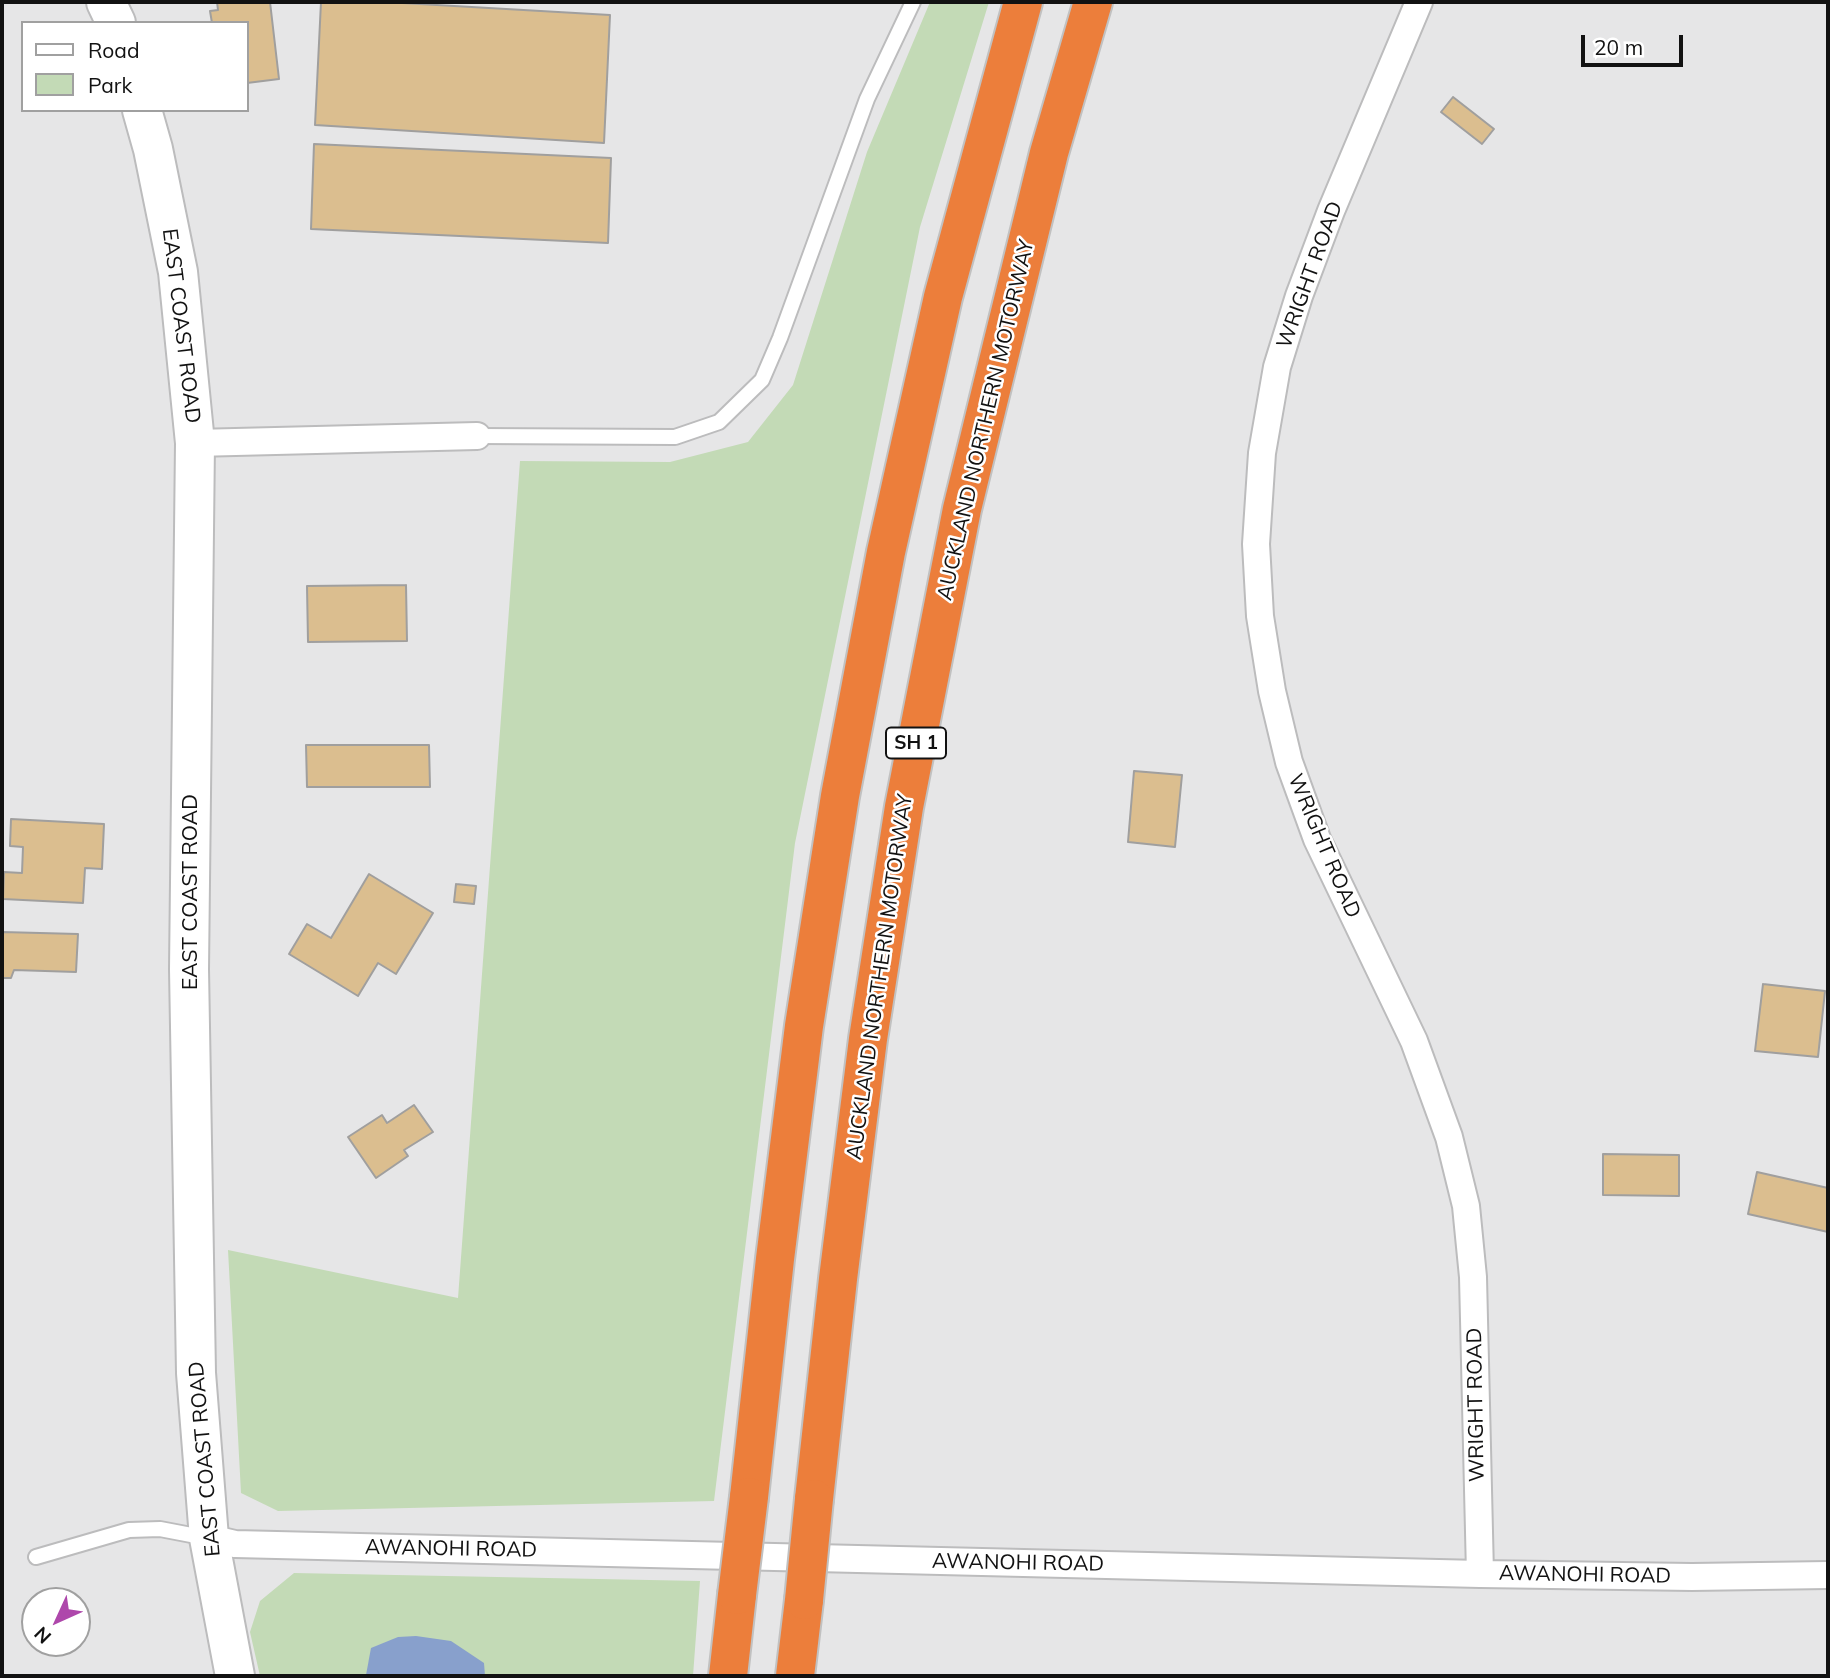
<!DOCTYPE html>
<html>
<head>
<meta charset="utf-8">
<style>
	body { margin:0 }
	#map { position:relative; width:1830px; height:1678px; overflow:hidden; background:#e6e6e7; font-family:Mulish,sans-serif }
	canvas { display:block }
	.frame { position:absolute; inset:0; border:4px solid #121212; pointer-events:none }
	.legend { position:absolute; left:21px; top:21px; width:228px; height:91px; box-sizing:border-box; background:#fff; border:2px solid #a0a0a0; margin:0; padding:9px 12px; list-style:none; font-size:21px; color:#121212 }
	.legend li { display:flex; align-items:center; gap:14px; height:35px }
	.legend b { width:35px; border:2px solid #a0a0a0 }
	.north { position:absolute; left:21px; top:1587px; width:70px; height:70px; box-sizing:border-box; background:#fff; border:2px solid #a0a0a0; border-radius:50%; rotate:225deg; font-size:19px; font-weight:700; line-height:28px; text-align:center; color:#121212 }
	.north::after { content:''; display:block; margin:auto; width:24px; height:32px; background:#ae47ab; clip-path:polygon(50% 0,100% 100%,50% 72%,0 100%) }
	.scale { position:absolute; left:1581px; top:35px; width:102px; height:32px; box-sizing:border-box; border:4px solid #121212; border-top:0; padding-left:9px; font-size:21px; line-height:24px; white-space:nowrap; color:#121212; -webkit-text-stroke:5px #fff; paint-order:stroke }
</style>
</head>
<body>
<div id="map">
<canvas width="1830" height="1678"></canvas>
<div class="frame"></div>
<ul class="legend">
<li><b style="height:9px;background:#fff"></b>Road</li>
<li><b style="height:19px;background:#c3dab6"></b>Park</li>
</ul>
<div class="north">N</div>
<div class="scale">20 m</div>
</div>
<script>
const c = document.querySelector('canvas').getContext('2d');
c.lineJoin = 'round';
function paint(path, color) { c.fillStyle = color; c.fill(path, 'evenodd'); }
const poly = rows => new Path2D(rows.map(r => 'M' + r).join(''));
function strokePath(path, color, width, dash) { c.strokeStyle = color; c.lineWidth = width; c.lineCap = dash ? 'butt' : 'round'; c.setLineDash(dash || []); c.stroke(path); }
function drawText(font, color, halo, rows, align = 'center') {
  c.font = font + ' Mulish,sans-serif'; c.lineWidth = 5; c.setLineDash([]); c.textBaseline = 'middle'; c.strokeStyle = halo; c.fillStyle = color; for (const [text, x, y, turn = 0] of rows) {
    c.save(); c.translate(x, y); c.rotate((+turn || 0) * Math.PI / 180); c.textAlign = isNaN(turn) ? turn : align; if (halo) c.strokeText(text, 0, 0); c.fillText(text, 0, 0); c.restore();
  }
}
const green = poly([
	[930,2,989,2,920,227,795,843,714,1501,278,1511,241,1493,228,1250,458,1298,520,461,670,462,748,442,793,385,867,152],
	[294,1573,700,1581,693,1676,260,1676,250,1632,260,1601]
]);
const water = poly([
	[416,1636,451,1641,484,1663,485,1676,366,1675,371,1648,398,1637]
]);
const building = poly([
	[217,2,270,2,279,79,247,83,247,23,212,23,210,11,218,10,217,2],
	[321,2,385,2,610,15,604,143,315,125,321,2],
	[1453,97,1494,129,1482,144,1441,112,1453,97],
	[314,144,611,158,608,243,311,229,314,144],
	[406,585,407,641,308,642,307,586,406,585],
	[306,745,429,745,430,787,307,787,306,745],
	[1134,771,1182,775,1175,847,1128,842,1134,771],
	[11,819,104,824,102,869,85,868,83,903,3,899,4,872,22,873,23,847,10,846,11,819],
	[369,874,433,913,396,974,378,963,358,996,289,954,307,924,331,938,369,874],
	[456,884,476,886,474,904,454,902,456,884],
	[2,932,78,934,76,972,14,970,11,978,2,978,2,932],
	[1763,984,1825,991,1818,1057,1755,1051,1763,984],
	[414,1105,433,1132,404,1150,408,1156,376,1178,348,1137,382,1115,387,1123,414,1105],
	[1603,1154,1679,1155,1679,1196,1603,1195,1603,1154],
	[1757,1172,1828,1188,1828,1232,1748,1214,1757,1172]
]);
const service = poly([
	[477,436,675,437,719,422,762,380,780,338,867,99,913,2],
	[36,1557,129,1530,160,1529,207,1538]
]);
const minor = poly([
	[1419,2,1331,211,1299,296,1277,367,1262,453,1256,544,1260,616,1272,691,1289,762,1317,839,1414,1041,1449,1137,1466,1206,1473,1277,1480,1574],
	[195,443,477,436],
	[209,1538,235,1544,1480,1574,1692,1577,1828,1575]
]);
const secondary = poly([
	[106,2,116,23],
	[142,110,153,149,178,272,195,443,189,969,196,1373,209,1538,235,1676]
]);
const motorway = poly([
	[749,1497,775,1259,804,1026,840,796,886,552,943,297,1023,2],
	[814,1499,838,1279,868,1039,904,807,962,509,1049,153,1093,2],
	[728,1676,737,1595],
	[795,1676,804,1600]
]);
const motorwayBridge = poly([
	[737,1595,749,1497],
	[804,1600,814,1499]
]);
const shields = [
	[916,743,60]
];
const shieldNames = [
	["SH 1",916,743]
];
const streetNames = [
	["WRIGHT ROAD",1310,275,-70],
	["EAST COAST ROAD",181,326,83],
	["AUCKLAND NORTHERN MOTORWAY",986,420,-77],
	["WRIGHT ROAD",1324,846,67],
	["EAST COAST ROAD",191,892,-90],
	["AUCKLAND NORTHERN MOTORWAY",880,977,-82],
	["WRIGHT ROAD",1476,1405,-91],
	["EAST COAST ROAD",205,1459,-95],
	["AWANOHI ROAD",451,1549,1],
	["AWANOHI ROAD",1018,1563,1],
	["AWANOHI ROAD",1585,1575,1]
];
paint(green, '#c3dab6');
paint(water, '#88a0cc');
paint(building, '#dbbe8f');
strokePath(building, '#a09f9e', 2);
strokePath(service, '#bcbcbd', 18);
strokePath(minor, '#bcbcbd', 30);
strokePath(secondary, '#bcbcbd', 42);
strokePath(motorway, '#c1c1c1', 42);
strokePath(service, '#fff', 14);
strokePath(minor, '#fff', 26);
strokePath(secondary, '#fff', 38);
strokePath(motorway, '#ec7e3b', 38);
strokePath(motorwayBridge, '#c1c1c1', 42, []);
strokePath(motorwayBridge, '#ec7e3b', 38);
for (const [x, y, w] of shields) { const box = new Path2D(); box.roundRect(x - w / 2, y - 15.5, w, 31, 5); c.fillStyle = '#fff'; c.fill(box); strokePath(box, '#121212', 2); }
drawText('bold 19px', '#121212', null, shieldNames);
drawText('21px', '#121212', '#fff', streetNames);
</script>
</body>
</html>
